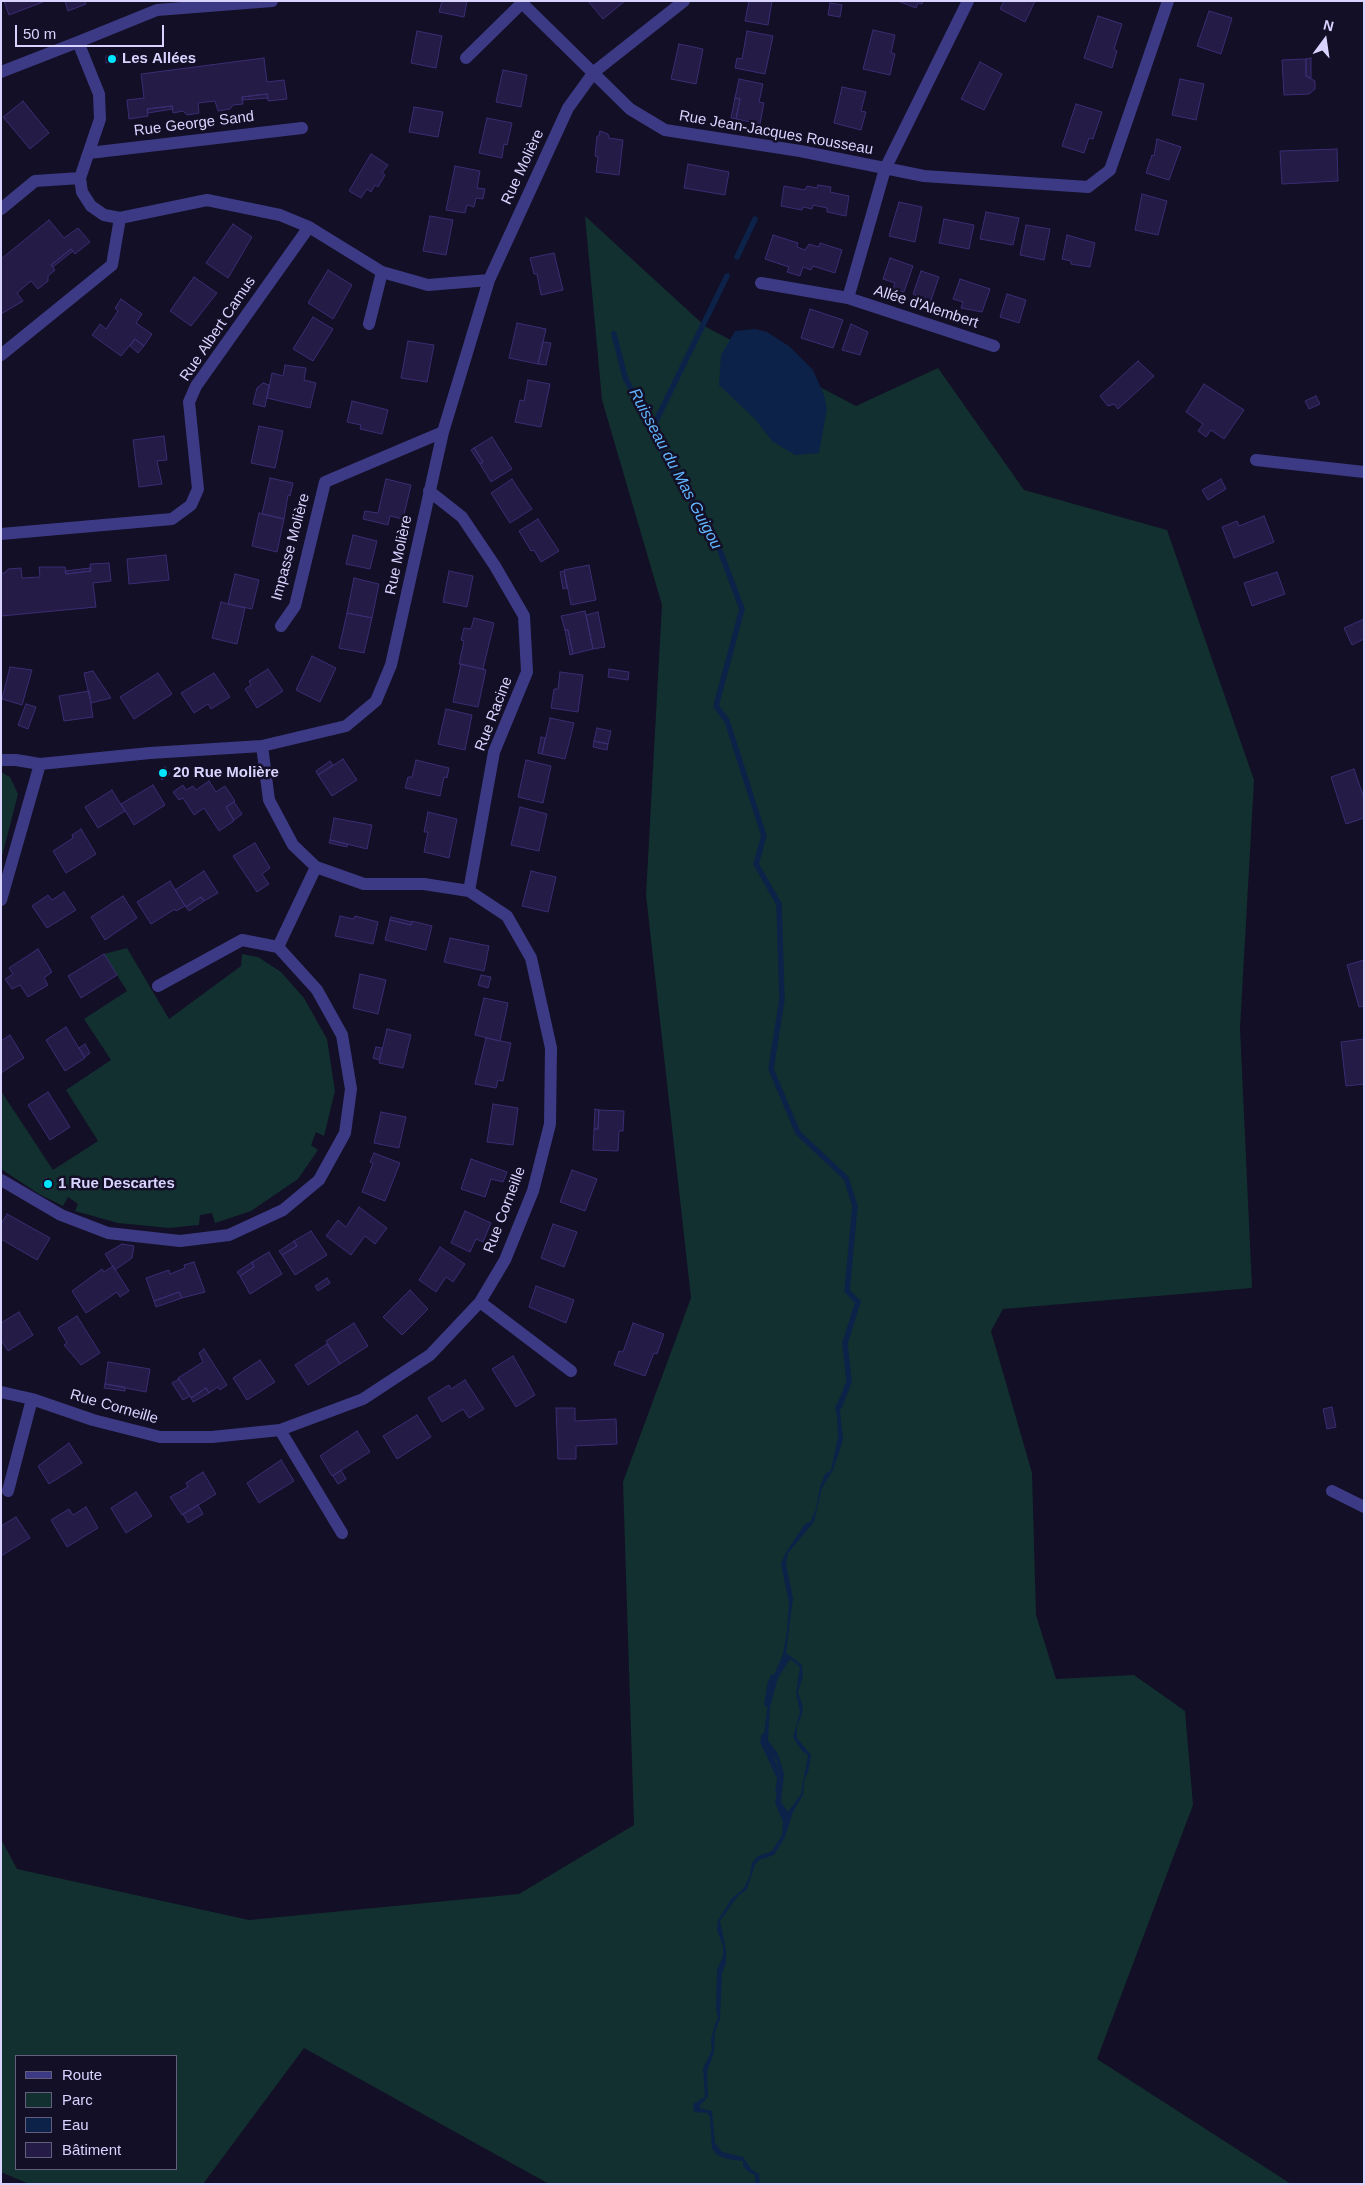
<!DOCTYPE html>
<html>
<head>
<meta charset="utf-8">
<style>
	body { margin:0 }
	#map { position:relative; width:1365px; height:2185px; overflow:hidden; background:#130f26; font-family:Arial,sans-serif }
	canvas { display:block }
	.frame { position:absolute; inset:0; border:2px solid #d9d4ff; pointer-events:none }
	.legend { position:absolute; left:15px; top:2055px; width:162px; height:115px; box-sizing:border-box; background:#130f26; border:1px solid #625e7d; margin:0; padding:6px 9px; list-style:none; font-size:15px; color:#d9d4ff }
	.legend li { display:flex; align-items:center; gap:10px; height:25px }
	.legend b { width:25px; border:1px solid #625e7d }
	.north { position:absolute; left:1300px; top:15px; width:50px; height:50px; -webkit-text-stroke:4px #130f26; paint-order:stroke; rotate:14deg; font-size:14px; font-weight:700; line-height:20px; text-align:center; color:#d9d4ff }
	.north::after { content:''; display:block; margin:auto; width:18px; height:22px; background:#d9d4ff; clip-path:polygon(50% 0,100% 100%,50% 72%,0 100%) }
	.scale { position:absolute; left:15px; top:25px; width:149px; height:22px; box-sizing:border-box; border:2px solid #d9d4ff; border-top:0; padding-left:6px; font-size:15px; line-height:18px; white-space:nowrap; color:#d9d4ff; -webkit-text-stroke:4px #130f26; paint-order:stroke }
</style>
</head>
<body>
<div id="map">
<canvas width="1365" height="2185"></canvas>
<div class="frame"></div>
<ul class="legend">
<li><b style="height:6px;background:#3d3a85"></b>Route</li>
<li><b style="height:14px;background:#12302f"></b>Parc</li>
<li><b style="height:14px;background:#0c2248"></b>Eau</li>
<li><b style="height:14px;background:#241b47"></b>Bâtiment</li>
</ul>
<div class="north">N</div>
<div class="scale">50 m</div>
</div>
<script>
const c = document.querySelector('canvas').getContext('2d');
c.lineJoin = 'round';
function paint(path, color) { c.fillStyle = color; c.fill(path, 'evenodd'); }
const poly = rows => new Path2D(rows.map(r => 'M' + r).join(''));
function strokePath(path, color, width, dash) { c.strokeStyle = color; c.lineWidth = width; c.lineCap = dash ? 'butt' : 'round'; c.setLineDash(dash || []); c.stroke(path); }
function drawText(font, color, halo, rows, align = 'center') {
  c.font = font + ' Arial,sans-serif'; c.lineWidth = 5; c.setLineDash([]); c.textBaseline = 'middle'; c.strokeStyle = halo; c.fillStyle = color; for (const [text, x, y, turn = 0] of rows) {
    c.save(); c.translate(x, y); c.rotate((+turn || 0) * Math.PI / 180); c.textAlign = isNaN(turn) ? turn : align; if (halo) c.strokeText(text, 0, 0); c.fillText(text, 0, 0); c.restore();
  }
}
const green = poly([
	[585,216,706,327,856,406,938,368,1024,490,1167,530,1254,780,1240,1028,1252,1288,1003,1309,991,1331,1032,1473,1036,1615,1056,1679,1134,1675,1185,1711,1193,1805,1097,2059,1291,2184,549,2184,304,2048,203,2184,29,2184,1,2172,1,1839,17,1869,249,1920,519,1894,634,1825,623,1482,691,1298,646,895,662,605,602,400],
	[16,2056,176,2056,176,2169,16,2169],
	[1,772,10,777,18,794,1,860],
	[127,948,169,1019,241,966,242,954,258,957,281,972,304,998,327,1039,335,1091,324,1136,316,1132,311,1145,318,1150,298,1179,251,1211,215,1223,212,1213,200,1215,199,1225,169,1228,118,1223,75,1211,78,1204,68,1197,63,1206,39,1194,1,1169,1,1091,53,1170,98,1141,66,1090,111,1060,84,1019,127,991,104,954]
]);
const water = poly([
	[755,329,767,332,789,346,813,370,824,395,827,409,819,453,795,455,772,441,755,419,719,385,721,355,735,331],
	[840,1397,844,1401,840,1411,843,1439,838,1456,833,1470,822,1488,814,1522,788,1553,786,1564,793,1598,786,1653,802,1665,803,1676,798,1692,803,1707,802,1715,797,1726,797,1738,811,1755,808,1773,805,1778,803,1795,793,1812,785,1837,774,1855,759,1860,755,1865,747,1889,737,1897,720,1921,726,1950,726,1963,722,1973,720,2019,715,2032,714,2053,707,2071,708,2097,700,2105,700,2108,712,2111,715,2143,722,2152,743,2157,751,2169,759,2174,760,2184,755,2184,755,2175,748,2172,743,2166,743,2161,727,2159,717,2155,712,2148,710,2117,707,2113,694,2112,693,2104,705,2097,703,2068,712,2050,711,2040,715,2024,718,2018,716,2008,717,1970,723,1956,723,1946,717,1930,718,1920,732,1898,744,1888,750,1875,752,1863,758,1856,772,1851,782,1835,783,1822,775,1803,780,1772,776,1760,763,1742,770,1684,783,1654,787,1631,789,1603,781,1564,785,1554,804,1525,811,1521,816,1509,820,1487,825,1474,831,1470,838,1437,837,1416,835,1408],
	[790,1659,800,1667,796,1693,800,1712,793,1737,802,1751,808,1755,801,1794,788,1812,781,1802,784,1774,778,1754,768,1740,770,1707,778,1678]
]);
const stream = poly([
	[737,257,755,219],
	[614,334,625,377,671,468,715,537,742,609,716,706,727,721,764,836,756,864,779,904,782,999,771,1069,798,1133,846,1178,855,1206,847,1291,858,1302,845,1343,849,1382,840,1405],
	[651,431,727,276],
	[767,1704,770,1684,773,1677],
	[764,1736,763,1742,780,1778,778,1790]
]);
const building = poly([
	[4,1,43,1,43,2,9,15,4,1],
	[65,1,85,1,86,4,68,11,65,1],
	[442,1,467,1,464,17,439,12,442,1],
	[588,1,625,1,603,19,588,1],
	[749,1,772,1,768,25,745,21,749,1],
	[898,1,923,1,922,4,918,3,916,8,898,1],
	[1004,1,1035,1,1025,22,1000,9,1004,1],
	[830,3,842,5,840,17,828,15,830,3],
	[1209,11,1232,18,1221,54,1197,46,1209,11],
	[1098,16,1122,24,1114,49,1117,51,1112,68,1084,58,1098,16],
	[873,30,895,35,891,53,895,54,890,75,863,69,873,30],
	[417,31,442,36,436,68,411,63,417,31],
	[747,31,773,36,765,74,735,68,737,58,742,59,747,31],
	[679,44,703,49,696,84,671,79,679,44],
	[117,55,118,61,106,63,106,56,117,55],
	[264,58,267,82,284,80,287,99,268,101,267,94,242,97,243,104,233,105,230,109,218,111,215,101,198,103,199,113,187,115,183,111,173,113,172,106,147,109,148,116,129,119,127,100,144,98,141,74,264,58],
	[1311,58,1311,78,1306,76,1306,59,1311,58],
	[1306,59,1306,76,1315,81,1315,89,1309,94,1284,95,1282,60,1306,59],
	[980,62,1002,74,984,110,961,99,980,62],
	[503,70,527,75,521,107,496,102,503,70],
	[739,79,763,84,759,102,764,103,760,124,736,119,740,99,735,98,739,79],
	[1180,79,1204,84,1196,120,1172,115,1180,79],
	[842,87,866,92,861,111,866,112,861,130,834,123,842,87],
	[267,94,268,98,242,100,242,97,267,94],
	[735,98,740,99,736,119,731,118,735,98],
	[23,101,49,133,30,149,3,117,23,101],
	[1076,104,1102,112,1093,139,1089,138,1084,153,1062,146,1076,104],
	[172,106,173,109,148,113,147,109,172,106],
	[414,107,443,112,438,137,409,132,414,107],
	[487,118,512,123,507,145,504,144,502,158,479,153,487,118],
	[600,131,608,134,609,138,623,140,619,175,596,172,598,157,595,156,597,136,599,136,600,131],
	[1157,139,1181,147,1169,180,1146,173,1152,155,1154,156,1157,139],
	[1337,149,1338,181,1282,184,1280,151,1337,149],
	[371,154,388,165,382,173,385,175,378,187,375,185,371,192,367,189,361,198,349,191,371,154],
	[688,164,729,172,725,195,684,188,688,164],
	[455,166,480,171,477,188,485,189,483,199,476,198,474,207,467,205,465,213,446,210,455,166],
	[818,185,831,187,830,192,849,196,846,216,827,212,827,208,813,205,812,209,803,207,802,210,781,206,784,186,805,190,807,186,817,188,818,185],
	[1142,194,1167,201,1158,235,1135,230,1142,194],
	[899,202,922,207,915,242,889,236,899,202],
	[986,212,1019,218,1013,245,980,239,986,212],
	[430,216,453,220,446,255,423,251,430,216],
	[944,219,974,225,969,249,939,243,944,219],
	[49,220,64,238,78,228,90,242,75,254,71,249,51,265,55,270,48,276,48,281,38,289,31,281,17,293,23,301,1,314,1,259,49,220],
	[233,224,252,237,228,278,206,263,233,224],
	[1026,225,1050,229,1044,260,1020,255,1026,225],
	[773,235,798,243,797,247,805,250,809,244,819,247,820,243,842,250,835,273,813,266,811,270,803,267,800,276,787,272,789,267,765,259,773,235],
	[1067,235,1095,243,1090,267,1071,264,1071,261,1062,259,1067,235],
	[71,249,73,251,53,267,51,265,71,249],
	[554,253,563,290,541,295,537,274,534,274,530,258,554,253],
	[890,258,913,266,904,292,893,289,895,283,883,279,890,258],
	[328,270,352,285,333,319,308,303,328,270],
	[921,271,939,277,930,303,913,294,921,271],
	[194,277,217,293,191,326,170,311,194,277],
	[960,279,990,289,982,312,961,308,963,302,953,299,960,279],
	[1007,294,1026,300,1019,323,1000,317,1007,294],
	[121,299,142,314,136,323,152,334,144,346,135,339,121,356,92,335,100,324,106,329,118,311,115,308,121,299],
	[810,309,843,320,833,348,801,338,810,309],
	[313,317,333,329,313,361,293,349,313,317],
	[517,323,546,329,538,364,509,358,517,323],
	[851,324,868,332,860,355,842,350,851,324],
	[135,339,144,346,138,353,130,346,135,339],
	[408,341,434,345,427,382,401,378,408,341],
	[543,342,551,343,546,365,538,364,543,342],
	[1138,361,1154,376,1118,409,1114,404,1108,406,1100,396,1138,361],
	[285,365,306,368,304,380,316,383,310,408,267,398,272,373,283,376,285,365],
	[528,380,550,384,541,427,515,422,520,400,524,401,528,380],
	[263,383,269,385,265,407,253,404,257,388,263,383],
	[1204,384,1244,410,1224,439,1211,430,1206,437,1198,431,1203,424,1186,412,1204,384],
	[1316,396,1320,404,1309,409,1305,401,1316,396],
	[352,401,388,410,382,434,360,429,361,425,347,422,352,401],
	[259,426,283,431,275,468,251,463,259,426],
	[164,436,167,460,157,461,162,484,139,487,133,440,164,436],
	[492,437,512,469,491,482,480,464,483,462,474,448,492,437],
	[474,448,483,462,480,464,471,450,474,448],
	[270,478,293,483,290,496,288,495,284,519,262,514,270,478],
	[386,479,411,485,403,519,390,516,388,525,363,519,365,511,378,513,386,479],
	[512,479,532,509,510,523,491,493,512,479],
	[1221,479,1226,489,1208,500,1202,490,1221,479],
	[259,513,284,519,277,552,252,546,259,513],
	[1264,516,1274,542,1234,558,1222,527,1237,521,1239,526,1264,516],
	[538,519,559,551,541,562,534,550,531,551,519,531,538,519],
	[353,535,377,541,370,569,346,564,353,535],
	[166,555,169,580,129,584,127,559,166,555],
	[109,563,111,581,93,583,96,607,1,616,1,573,5,573,8,569,21,568,22,578,40,577,39,567,65,567,66,574,91,571,90,564,109,563],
	[589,565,596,600,571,605,564,570,589,565],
	[90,568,91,571,66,574,65,571,90,568],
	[449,571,473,576,467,607,443,602,449,571],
	[564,571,567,588,563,589,560,572,564,571],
	[1277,572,1285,594,1252,606,1244,583,1277,572],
	[235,574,259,580,252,609,228,604,235,574],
	[354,578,379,584,372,618,347,613,354,578],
	[221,602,245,608,237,644,212,638,221,602],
	[585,611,593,649,573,654,568,630,565,630,561,616,585,611],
	[598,612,605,647,593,649,586,615,598,612],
	[347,613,372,618,364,653,339,648,347,613],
	[474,618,494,623,483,669,459,664,464,641,461,640,464,628,471,629,474,618],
	[1364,619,1364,639,1352,645,1344,628,1364,619],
	[565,630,568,630,573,654,570,655,565,630],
	[312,656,336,668,320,702,296,690,312,656],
	[461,664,486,670,478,707,453,702,461,664],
	[10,667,32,670,22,705,2,699,10,667],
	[268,669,283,691,257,708,245,689,251,685,249,681,268,669],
	[609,669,629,672,628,680,608,677,609,669],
	[93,671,111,698,91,703,84,673,93,671],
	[560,672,583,675,578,712,551,708,554,689,558,689,560,672],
	[158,673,172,694,134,719,120,697,158,673],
	[214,673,230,697,211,709,208,704,194,713,181,693,214,673],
	[89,691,93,717,64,721,59,696,89,691],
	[26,704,36,707,28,729,18,725,26,704],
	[446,709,472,715,465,750,438,744,446,709],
	[550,718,574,723,565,759,542,754,550,718],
	[597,728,611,731,608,744,594,741,597,728],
	[541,737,545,738,542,754,538,753,541,737],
	[594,741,608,744,607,750,593,747,594,741],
	[343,759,357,780,332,796,318,775,343,759],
	[416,760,449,768,447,778,444,777,440,796,405,788,408,777,412,777,416,760],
	[526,760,551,766,543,803,518,797,526,760],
	[330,761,333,765,318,775,316,771,330,761],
	[165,767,170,774,162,780,157,772,165,767],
	[1354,769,1364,798,1364,818,1346,824,1331,777,1354,769],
	[209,781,216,792,225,786,235,801,226,807,234,821,219,831,204,808,194,815,183,798,179,800,173,792,183,785,186,790,193,786,196,790,209,781],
	[153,785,165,805,134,825,121,804,153,785],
	[112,790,125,811,98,828,85,807,112,790],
	[234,802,242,814,234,820,226,807,234,802],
	[520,807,547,814,539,851,511,845,520,807],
	[428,812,457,819,449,858,424,852,428,832,424,832,428,812],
	[334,818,372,825,367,849,330,840,334,818],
	[81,829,96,854,66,873,53,851,73,838,72,835,81,829],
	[330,840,348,844,347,847,329,843,330,840],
	[255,843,270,868,262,874,269,884,257,892,233,856,255,843],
	[204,871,218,893,204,901,201,897,186,907,175,890,204,871],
	[531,871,556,877,548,912,522,906,531,871],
	[170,881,185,906,176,911,175,909,151,924,137,902,170,881],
	[64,892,76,910,47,928,32,906,48,895,52,900,64,892],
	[123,896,137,918,105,940,91,917,123,896],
	[201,897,204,901,189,911,186,907,201,897],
	[340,916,354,919,355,916,378,922,373,944,335,936,340,916],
	[391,917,412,922,411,925,390,920,391,917],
	[390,920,411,925,412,921,432,926,426,950,385,940,390,920],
	[450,938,489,946,484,971,444,962,450,938],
	[38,949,52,972,44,978,48,985,28,997,20,985,12,989,5,979,13,974,9,968,38,949],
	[104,954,117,975,81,998,68,976,104,954],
	[1364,960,1364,1006,1359,1007,1347,965,1364,960],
	[360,974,386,980,378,1014,353,1008,360,974],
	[481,975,491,977,488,988,478,985,481,975],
	[484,998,508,1003,500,1041,475,1035,484,998],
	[66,1027,85,1058,65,1071,46,1040,66,1027],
	[387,1029,411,1035,403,1068,379,1063,387,1029],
	[10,1035,24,1058,1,1073,1,1041,10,1035],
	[486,1038,511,1043,503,1081,498,1080,496,1088,475,1084,486,1038],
	[1364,1039,1364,1084,1346,1086,1341,1042,1364,1039],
	[85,1044,90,1053,85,1057,79,1048,85,1044],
	[376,1047,382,1048,379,1060,373,1058,376,1047],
	[48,1092,70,1127,50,1140,28,1105,48,1092],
	[493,1104,518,1108,513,1145,487,1142,493,1104],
	[595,1109,599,1110,598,1129,594,1129,595,1109],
	[599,1110,624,1111,623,1131,619,1131,618,1151,593,1150,594,1129,598,1129,599,1110],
	[381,1112,406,1117,399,1148,374,1143,381,1112],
	[374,1153,400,1163,385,1201,362,1192,373,1163,370,1162,374,1153],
	[471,1159,507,1172,503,1182,491,1179,485,1197,461,1189,471,1159],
	[572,1170,597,1179,585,1211,560,1202,572,1170],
	[46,1178,54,1183,50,1190,41,1185,46,1178],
	[359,1207,387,1228,375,1244,365,1236,351,1255,326,1236,338,1220,346,1227,359,1207],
	[465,1211,491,1223,483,1242,476,1239,470,1252,451,1243,465,1211],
	[7,1214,50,1238,37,1260,1,1239,1,1224,7,1214],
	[553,1224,577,1232,564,1267,541,1258,553,1224],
	[311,1231,327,1255,295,1275,282,1255,297,1246,294,1241,311,1231],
	[294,1241,297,1246,282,1255,279,1251,294,1241],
	[122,1244,134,1246,132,1258,115,1270,105,1254,122,1244],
	[440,1247,465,1264,453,1282,446,1277,436,1292,419,1280,440,1247],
	[269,1252,282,1274,250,1294,240,1276,254,1267,252,1262,269,1252],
	[194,1262,205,1292,182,1298,179,1292,154,1301,146,1278,169,1270,170,1274,185,1268,184,1265,194,1262],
	[252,1262,254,1267,240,1276,237,1272,252,1262],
	[113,1266,129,1291,120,1297,117,1292,86,1313,72,1291,102,1269,104,1272,113,1266],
	[327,1278,330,1283,318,1291,315,1286,327,1278],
	[536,1286,574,1300,566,1323,529,1307,536,1286],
	[410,1290,428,1309,402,1335,383,1317,410,1290],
	[179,1292,182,1298,156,1307,154,1301,179,1292],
	[19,1312,33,1335,8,1351,1,1340,1,1323,19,1312],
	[77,1316,100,1353,81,1365,64,1345,67,1343,58,1328,77,1316],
	[354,1323,368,1346,340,1364,326,1341,354,1323],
	[633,1323,664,1334,657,1354,654,1353,645,1376,614,1365,619,1351,623,1352,633,1323],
	[327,1344,340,1364,308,1385,295,1365,327,1344],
	[204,1349,227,1385,220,1390,218,1387,209,1393,206,1388,191,1398,178,1378,203,1362,199,1353,204,1349],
	[513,1356,535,1395,516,1407,492,1369,513,1356],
	[260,1360,275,1382,247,1400,233,1378,260,1360],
	[108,1362,150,1369,146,1392,105,1384,108,1362],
	[179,1379,190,1396,183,1400,172,1383,179,1379],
	[465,1380,484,1409,469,1418,463,1409,442,1422,428,1398,449,1385,451,1389,465,1380],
	[105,1384,125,1387,125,1391,104,1388,105,1384],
	[206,1388,209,1393,193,1402,191,1398,206,1388],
	[1332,1407,1336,1427,1327,1429,1323,1409,1332,1407],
	[556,1408,575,1408,575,1421,616,1419,617,1444,576,1446,576,1459,558,1459,556,1408],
	[417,1415,431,1437,397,1459,383,1436,417,1415],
	[357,1431,370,1452,332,1476,320,1456,357,1431],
	[69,1443,82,1463,49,1484,38,1466,69,1443],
	[281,1460,294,1481,259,1503,247,1483,281,1460],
	[341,1470,346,1479,338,1484,333,1476,341,1470],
	[203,1472,216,1494,182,1515,170,1497,188,1487,186,1483,203,1472],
	[136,1492,152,1516,126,1533,111,1508,136,1492],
	[198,1505,203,1514,188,1523,183,1514,198,1505],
	[86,1507,98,1528,67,1547,51,1520,69,1509,73,1515,86,1507],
	[16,1517,30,1538,1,1556,1,1526,16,1517]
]);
const minor = poly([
	[78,42,157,10,272,1],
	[466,58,522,3,630,109,665,130,800,151,924,176,1088,187,1110,170,1168,1],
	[1,72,78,42,99,94,100,119,80,178,82,192,91,206,104,215,120,218,207,200,280,215,309,227,382,272],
	[89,153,302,128],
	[1,209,35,181,80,178],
	[761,283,848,298,994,346],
	[848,298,885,169,968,1],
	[369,324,382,272,428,285,489,280],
	[1,355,112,265,120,218],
	[1256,460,1364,472],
	[429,491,462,517,495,566,524,616,527,672,494,752,469,891],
	[1,534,172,519,191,505,198,489,189,402,196,386,309,227],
	[281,626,295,606,325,482,443,432],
	[1,760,16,760,40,764,150,753,262,746,346,726,376,701,391,665,443,432,489,280,568,108,594,72,684,1],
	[1,900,40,764],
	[158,986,242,940,278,947],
	[1,1180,61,1215,108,1233,180,1241,229,1235,283,1210,319,1180,345,1133,351,1089,342,1035,317,990,278,947,316,867],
	[480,1302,571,1371],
	[1,1392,32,1399,93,1420,160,1437,212,1437,280,1430,363,1399,430,1355,480,1302,505,1260,533,1191,550,1124,551,1048,531,958,507,916,469,891,424,884,364,884,316,867,293,845,269,800,262,746],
	[280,1430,342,1533],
	[8,1491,32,1399],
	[1332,1491,1364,1507]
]);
const markers = [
	[112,59,5,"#00e5ff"],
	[163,773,5,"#00e5ff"],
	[48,1184,5,"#00e5ff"]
];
const poiNames = [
	["Les Allées",122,59],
	["20 Rue Molière",173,773],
	["1 Rue Descartes",58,1184]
];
const streetNames = [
	["Rue George Sand",194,124,-7],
	["Rue Jean-Jacques Rousseau",776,133,10],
	["Rue Molière",523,167,-65],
	["Allée d'Alembert",926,307,18],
	["Rue Albert Camus",218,329,-56],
	["Impasse Molière",291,547,-75],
	["Rue Molière",399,555,-78],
	["Rue Racine",494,714,-69],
	["Rue Corneille",505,1210,-69],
	["Rue Corneille",114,1407,16]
];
const waterNames = [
	["Ruisseau du Mas Guigou",675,469,62]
];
paint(green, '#12302f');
paint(water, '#0c2248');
strokePath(stream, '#0c2248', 5.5);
paint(building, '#241b47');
strokePath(building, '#3b2d73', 1);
strokePath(minor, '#3d3a85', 12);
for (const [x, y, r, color] of markers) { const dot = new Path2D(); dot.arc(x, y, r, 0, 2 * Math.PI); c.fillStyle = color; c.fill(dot); strokePath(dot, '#130f26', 2); }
drawText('bold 15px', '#d9d4ff', '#130f26', poiNames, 'left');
drawText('15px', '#d9d4ff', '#130f26', streetNames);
drawText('italic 16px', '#62b6ff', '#130f26', waterNames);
</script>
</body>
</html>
